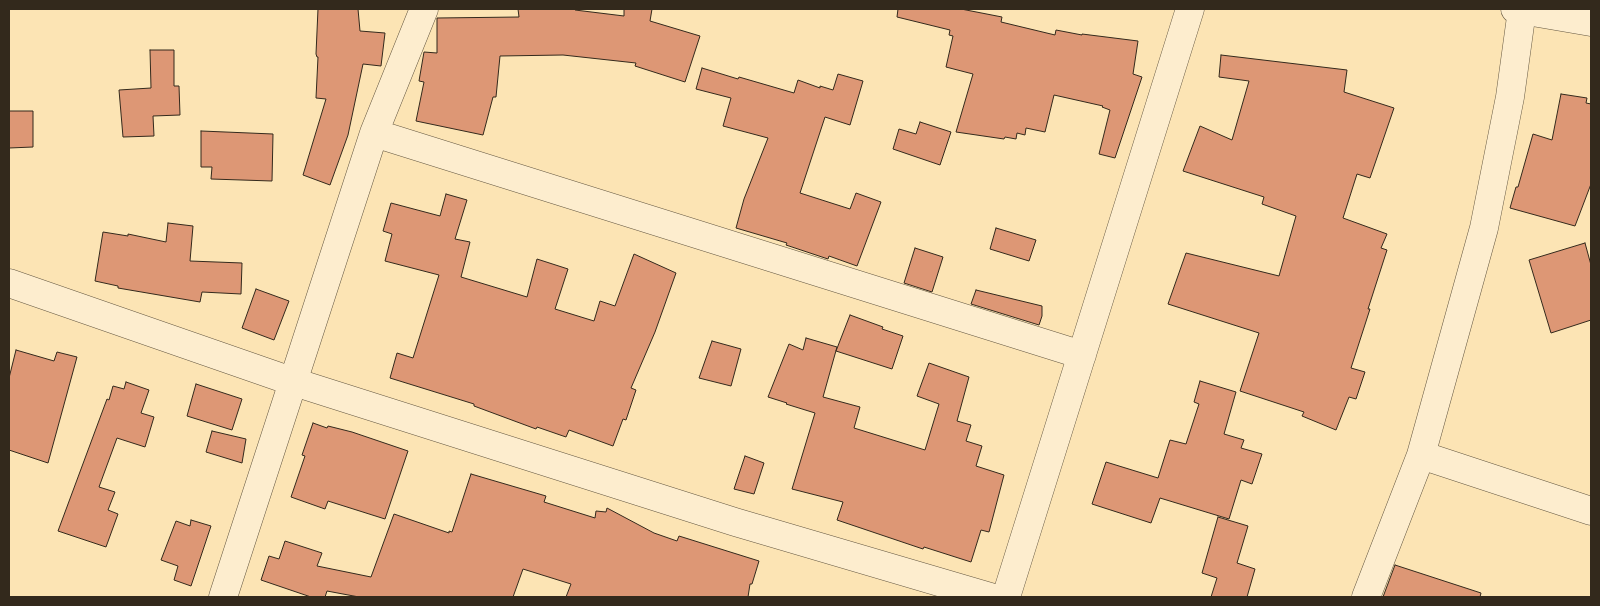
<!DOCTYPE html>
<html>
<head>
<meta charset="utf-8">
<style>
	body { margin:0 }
	#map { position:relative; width:1600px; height:606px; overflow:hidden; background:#fce4b4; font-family:"EB Garamond",serif }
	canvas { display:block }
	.frame { position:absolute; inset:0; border:10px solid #33291c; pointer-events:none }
</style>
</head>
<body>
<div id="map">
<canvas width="1600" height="606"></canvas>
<div class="frame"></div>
</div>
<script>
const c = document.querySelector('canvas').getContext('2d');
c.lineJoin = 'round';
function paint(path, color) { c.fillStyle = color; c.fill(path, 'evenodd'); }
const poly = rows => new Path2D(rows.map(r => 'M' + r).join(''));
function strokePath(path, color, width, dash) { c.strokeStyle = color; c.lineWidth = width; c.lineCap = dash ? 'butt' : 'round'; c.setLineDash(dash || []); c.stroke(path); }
const building = poly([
	[318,9,358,9,360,31,385,33,381,66,363,64,348,135,330,185,303,175,326,99,316,98,318,57,317,57,316,54,318,9],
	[518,9,575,9,575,10,624,16,624,9,652,9,650,21,700,36,685,82,635,66,636,63,563,55,500,56,496,97,493,97,483,135,416,121,424,82,419,81,424,52,437,53,437,18,519,17,518,9],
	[898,9,961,9,1002,17,1001,22,1055,35,1056,30,1082,35,1082,34,1138,41,1133,74,1142,77,1115,158,1099,154,1110,110,1102,107,1103,106,1054,95,1045,132,1026,128,1025,135,1017,133,1016,139,1005,137,1004,139,956,132,973,74,946,67,953,36,949,35,950,30,897,17,898,9],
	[150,50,174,50,174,86,179,86,180,115,153,116,154,136,123,137,119,90,151,88,150,50],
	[1221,55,1347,70,1344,92,1394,108,1370,178,1357,174,1343,218,1387,234,1381,248,1387,250,1368,309,1370,309,1351,368,1365,372,1356,399,1349,397,1336,430,1302,416,1304,412,1240,391,1259,333,1168,304,1186,253,1279,276,1296,216,1262,204,1264,197,1183,171,1200,126,1232,140,1249,81,1219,77,1221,55],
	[702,68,738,79,739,77,794,93,798,80,820,88,820,86,833,90,838,74,863,81,850,125,825,117,800,193,850,209,856,193,881,202,857,266,829,256,828,259,786,245,787,243,736,228,744,199,768,138,723,126,731,98,696,89,702,68],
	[1561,94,1587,98,1586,103,1591,104,1591,184,1575,226,1510,208,1516,187,1518,187,1533,134,1552,140,1561,94],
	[9,111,33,111,33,147,9,148,9,111],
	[920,122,951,132,940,165,893,149,899,129,916,134,920,122],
	[201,131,273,134,272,181,211,179,212,167,201,167,201,131],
	[446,194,467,200,455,239,470,242,461,277,527,297,537,259,568,269,555,309,594,321,600,301,615,306,634,254,676,273,655,332,631,388,636,390,626,420,623,419,613,446,569,430,566,437,537,427,536,429,474,406,474,404,390,378,397,353,413,358,439,275,385,261,392,234,383,231,391,203,440,216,446,194],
	[168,223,193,226,190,261,242,263,241,294,202,292,200,302,118,288,118,286,95,281,103,232,128,236,128,234,166,242,168,223],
	[996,228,1036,240,1029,261,990,249,996,228],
	[1585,243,1591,265,1591,320,1551,333,1529,260,1585,243],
	[915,248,943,257,932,292,904,283,915,248],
	[256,289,289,301,274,340,242,328,256,289],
	[976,290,1042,306,1042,316,1039,325,971,304,976,290],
	[850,315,883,327,882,329,903,336,892,369,836,351,850,315],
	[806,338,837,347,823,397,860,407,854,428,925,450,939,404,917,396,929,363,969,377,957,421,971,425,966,441,982,446,976,466,1004,475,989,532,981,530,971,562,924,547,923,549,837,520,843,502,792,489,815,413,786,404,787,403,768,397,789,344,803,350,806,338],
	[712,341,741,349,731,386,699,378,712,341],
	[16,350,54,361,57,352,77,357,48,463,9,450,9,378,16,350],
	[1200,381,1236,392,1224,434,1244,440,1241,448,1262,454,1252,484,1241,480,1229,519,1160,498,1151,523,1092,504,1106,462,1158,478,1170,440,1186,444,1199,404,1194,402,1200,381],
	[126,382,149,390,141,413,154,417,145,447,117,438,99,487,115,492,108,510,118,514,106,547,58,531,107,399,109,400,113,386,124,389,126,382],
	[196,384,242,399,232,430,187,416,196,384],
	[313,423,327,428,328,426,352,432,408,451,385,519,328,501,325,509,291,497,305,456,302,455,313,423],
	[212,431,246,439,242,463,206,452,212,431],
	[745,456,764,463,754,494,734,489,745,456],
	[471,474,546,496,544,502,595,518,596,511,606,512,607,508,654,533,677,541,679,536,759,561,752,584,750,584,748,597,566,597,571,584,523,569,513,597,359,597,327,591,325,597,311,597,261,580,269,556,279,559,285,541,322,553,317,566,371,577,394,514,449,533,449,531,452,532,471,474],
	[1218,517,1248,526,1237,563,1255,569,1247,597,1211,597,1217,578,1202,573,1218,517],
	[191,520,211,526,191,586,174,580,178,566,161,560,176,521,190,526,191,520],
	[1395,565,1481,593,1480,597,1383,597,1395,565]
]);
const minor = poly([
	[1515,9,1591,22],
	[374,133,1082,355],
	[9,283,294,382,735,522,990,597],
	[1421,455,1591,511],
	[223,597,374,133,424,9],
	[1006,597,1190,9],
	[1366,597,1421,455,1484,228,1510,97,1522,10]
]);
paint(building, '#dd9775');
strokePath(building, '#33291c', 1);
strokePath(minor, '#655842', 29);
strokePath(minor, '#fdedce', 28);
</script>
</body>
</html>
